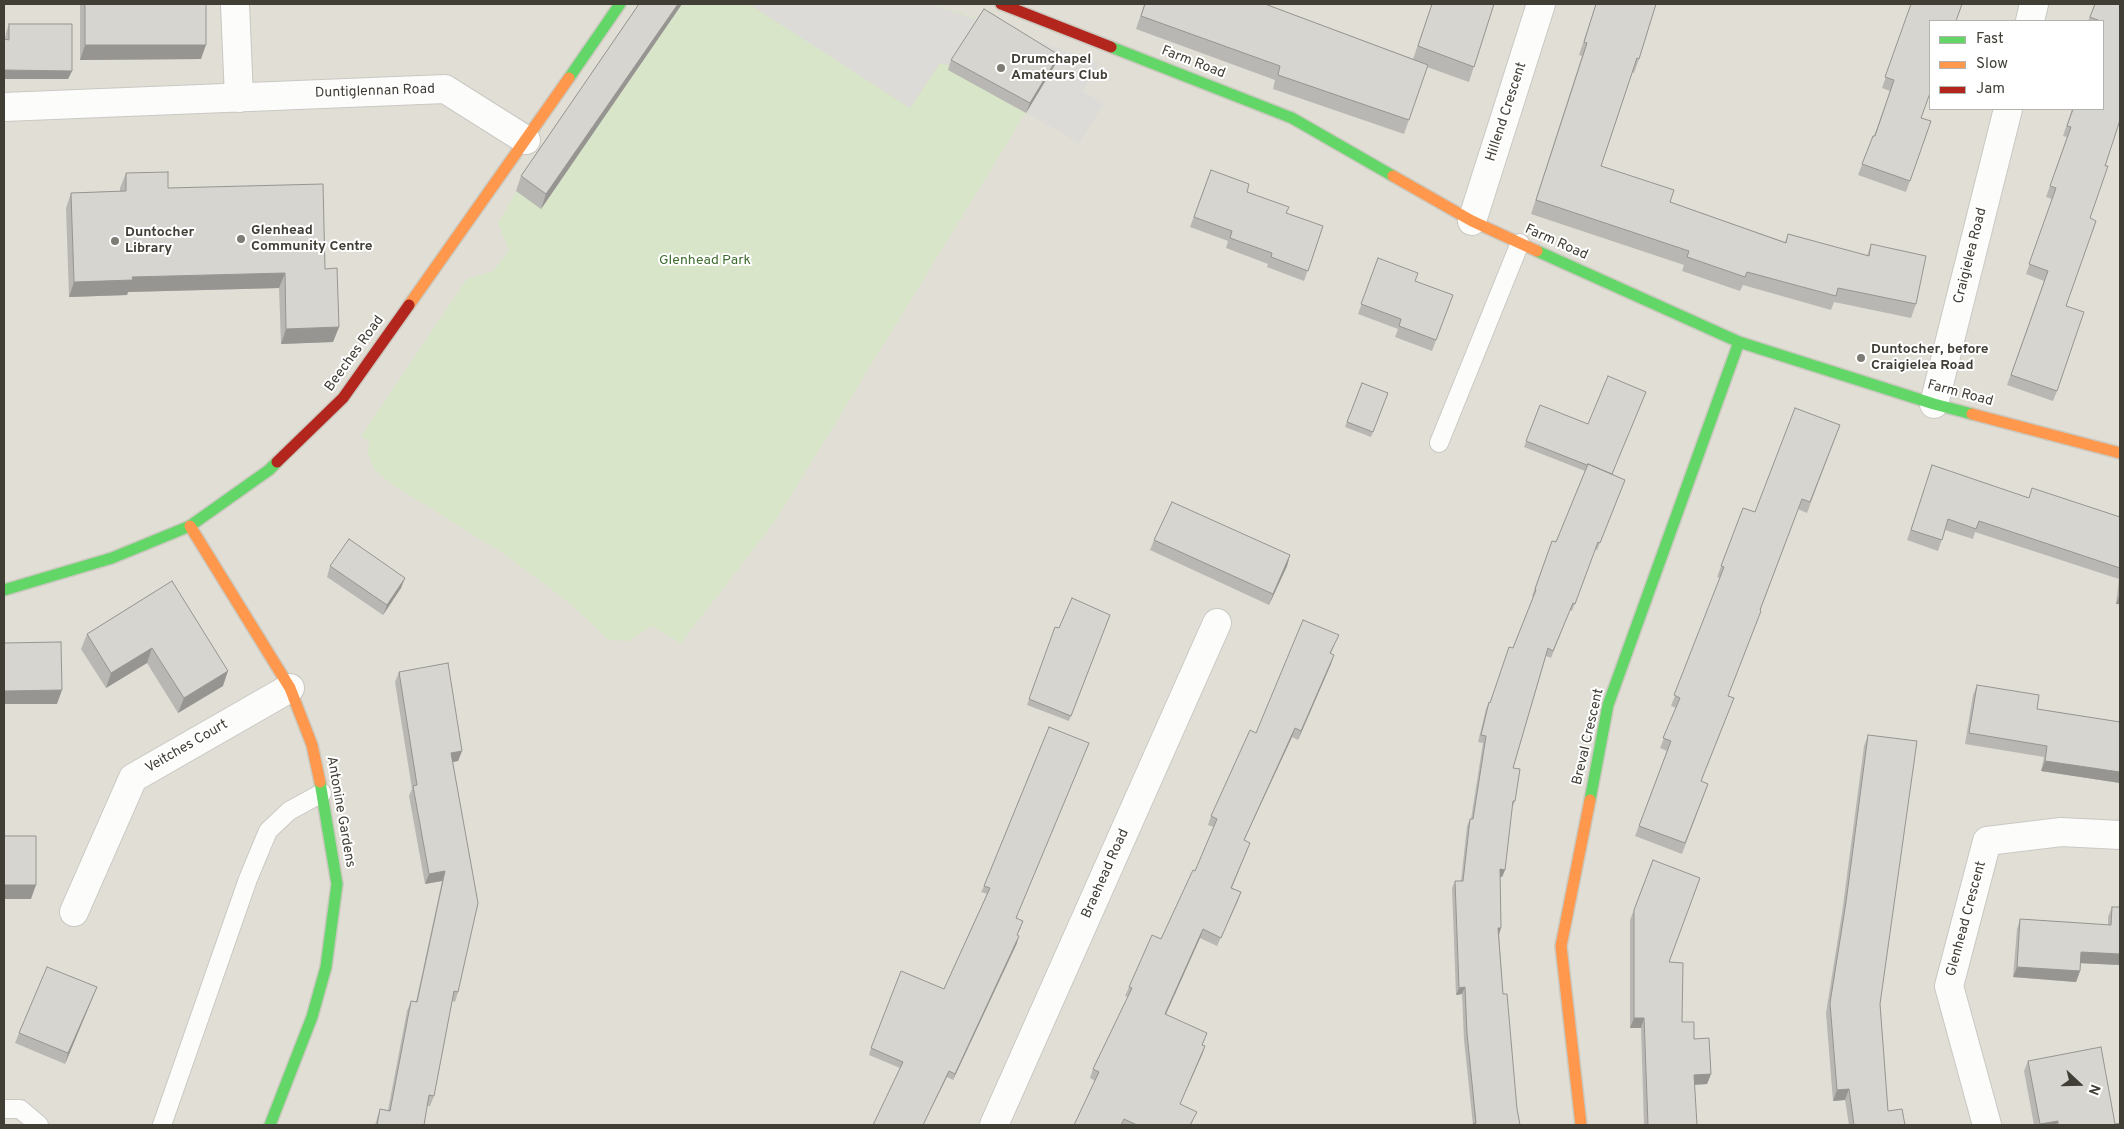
<!DOCTYPE html>
<html>
<head>
<meta charset="utf-8">
<style>
	body { margin:0 }
	#map { position:relative; width:2124px; height:1129px; overflow:hidden; background:#edece7; font-family:Overpass,sans-serif }
	canvas { display:block }
	.frame { position:absolute; inset:0; border:5px solid #413e35; pointer-events:none }
	.legend { position:absolute; left:1929px; top:20px; width:175px; height:90px; box-sizing:border-box; background:#fff; border:1px solid #b3b2ae; margin:0; padding:6px 9px; list-style:none; font-size:15px; color:#413e35 }
	.legend li { display:flex; align-items:center; gap:10px; height:25px }
	.legend b { width:25px; border:1px solid #b3b2ae }
	.north { position:absolute; left:2054px; top:1059px; width:50px; height:50px; -webkit-text-stroke:4px #fff; paint-order:stroke; rotate:111deg; font-size:14px; font-weight:700; line-height:20px; text-align:center; color:#413e35 }
	.north::after { content:''; display:block; margin:auto; width:18px; height:22px; background:#413e35; clip-path:polygon(50% 0,100% 100%,50% 72%,0 100%) }
</style>
</head>
<body>
<div id="map">
<canvas width="2124" height="1129"></canvas>
<div class="frame"></div>
<ul class="legend">
<li><b style="height:6px;background:#63d668"></b>Fast</li>
<li><b style="height:6px;background:#ff974d"></b>Slow</li>
<li><b style="height:6px;background:#b3261e"></b>Jam</li>
</ul>
<div class="north">N</div>
</div>
<script>
const c = document.querySelector('canvas').getContext('2d');
c.lineJoin = 'round';
function paint(path, color) { c.fillStyle = color; c.fill(path, 'evenodd'); }
const poly = rows => new Path2D(rows.map(r => 'M' + r).join(''));
function strokePath(path, color, width, dash) { c.strokeStyle = color; c.lineWidth = width; c.lineCap = dash ? 'butt' : 'round'; c.setLineDash(dash || []); c.stroke(path); }
function drawText(font, color, halo, rows, align = 'center') {
  c.font = font + ' Overpass,sans-serif'; c.lineWidth = 4; c.setLineDash([]); c.textBaseline = 'middle'; c.strokeStyle = halo; c.fillStyle = color; for (const [text, x, y, turn = 0] of rows) {
    c.save(); c.translate(x, y); c.rotate((+turn || 0) * Math.PI / 180); c.textAlign = isNaN(turn) ? turn : align; if (halo) c.strokeText(text, 0, 0); c.fillText(text, 0, 0); c.restore();
  }
}
const residential = poly([
	[4,4,2120,4,2120,1125,4,1125],
	[1930,21,2103,21,2103,109,1930,109]
]);
const green = poly([
	[644,4,934,4,980,19,1055,65,776,520,681,643,651,626,629,641,609,640,567,601,504,554,393,485,374,470,367,450,370,443,361,436,467,279,493,271,509,250,498,223,516,192]
]);
const parking = poly([
	[749,4,932,4,1100,63,1082,92,1104,103,1080,143,1026,113,1055,65,951,66,940,63,910,108]
]);
const lane = poly([
	[1439,443,1520,243],
	[4,1109,20,1109,39,1125],
	[162,1125,248,879,268,831,289,811,322,793]
]);
const street = poly([
	[235,4,239,98],
	[2030,21,2034,4],
	[4,107,445,89,526,140],
	[1472,221,1541,4],
	[1934,404,2008,109],
	[74,912,133,778,290,688],
	[994,1125,1217,623],
	[1987,1125,1949,986,1987,841,2061,832,2120,835]
]);
const fast = poly([
	[1111,47,1292,118,1393,176],
	[569,78,620,4],
	[1537,251,1739,342,1934,404,1972,414],
	[4,590,112,558,190,526,269,470,277,462],
	[1590,800,1608,705,1739,342],
	[270,1125,312,1017,326,967,337,884,320,782]
]);
const slow = poly([
	[1393,176,1472,221,1537,251],
	[409,305,569,78],
	[1972,414,2120,453],
	[190,526,290,688,312,745,320,782],
	[1581,1125,1561,946,1590,800]
]);
const jam = poly([
	[1001,4,1111,47],
	[277,462,343,398,409,305]
]);
const wall = poly([
	[80,4,206,4,201,59,80,60],
	[639,4,682,4,541,209,516,191,521,176],
	[1140,4,1265,4,1413,59,1432,4,1494,4,1469,82,1427,67,1404,134,1273,89,1275,80,1136,29,1144,5],
	[1596,4,1656,4,1639,59,1634,73,1632,72,1601,166,1670,202,1785,242,1788,234,1867,256,1871,244,1916,304,1911,318,1834,302,1831,310,1743,285,1740,291,1682,271,1684,265,1531,214,1582,56,1579,55],
	[1911,4,1921,118,1931,121,1906,192,1858,175,1873,136,1874,136,1890,91,1882,88],
	[2095,4,2120,4,2105,166,2090,218,2066,306,2057,391,2053,401,2007,385,2044,281,2026,274,2052,199,2046,197,2067,137,2063,136,2072,109,2103,109,2103,21,2088,21],
	[9,24,72,71,68,79,5,40,6,33],
	[951,60,1055,65,1026,113,948,70],
	[1211,170,1247,192,1286,213,1323,226,1304,281,1267,267,1268,264,1226,248,1228,241,1190,227],
	[126,173,168,188,325,269,339,327,333,342,281,344,279,288,128,292,127,295,69,297,66,208,71,193,120,191,120,188],
	[1378,258,1415,281,1453,295,1432,351,1395,337,1398,329,1358,314],
	[1362,383,1388,393,1371,437,1345,427],
	[1540,405,1612,474,1625,480,1597,550,1595,549,1572,611,1570,610,1551,658,1546,656,1513,768,1515,801,1512,808,1505,870,1502,877,1500,876,1499,935,1503,994,1517,1109,1520,1125,1473,1125,1464,1040,1462,994,1456,995,1452,888,1455,881,1461,881,1467,826,1470,819,1471,819,1483,743,1478,742,1486,709,1489,702,1490,702,1534,597,1532,596,1552,541,1556,542,1585,471,1524,447],
	[1840,425,1807,513,1798,509,1728,696,1734,698,1701,781,1708,784,1682,854,1635,836,1667,751,1660,748,1676,708,1671,706,1720,578,1717,577,1743,508,1755,512],
	[1929,476,2120,517,2120,604,2116,604,2119,579,1975,532,1973,539,1945,530,1938,551,1907,540],
	[1154,540,1290,555,1287,566,1269,605,1150,550],
	[330,566,401,588,383,615,327,577],
	[172,581,223,686,178,713,147,663,106,688,81,649,87,634],
	[1110,615,1069,721,1027,705,1055,627,1059,628],
	[1335,644,1331,653,1331,664,1298,740,1292,737,1244,840,1250,843,1232,888,1241,892,1238,901,1217,946,1200,938,1166,1014,1202,1045,1205,1046,1180,1104,1193,1121,1191,1125,1074,1125,1095,1081,1090,1078,1093,1069,1128,997,1125,996,1129,987,1161,939,1195,871,1214,827,1208,825,1211,816,1256,733],
	[399,672,462,751,458,761,453,762,458,992,455,1002,452,1001,434,1096,430,1106,427,1106,424,1125,375,1125,380,1109,388,1110,407,1011,411,1001,416,1002,442,881,425,884,409,796,412,789,395,682],
	[1977,685,2037,709,2120,722,2120,783,2041,771,2044,757,1965,744,1973,695],
	[1049,727,1017,918,1021,928,1017,935,1017,943,953,1080,947,1077,900,1068,869,1055,871,1048,944,989,987,894,981,892,984,886],
	[1868,735,1880,1004,1888,1111,1905,1125,1849,1125,1845,1100,1833,1101,1826,1013,1842,913,1864,746],
	[1653,860,1669,962,1682,1022,1694,1039,1711,1074,1707,1084,1694,1085,1697,1125,1644,1125,1641,1028,1630,1028,1630,920],
	[2112,907,2120,907,2120,965,2080,963,2080,971,2076,982,2013,977,2017,929,2020,919,2108,925,2108,917],
	[97,987,65,1064,15,1043,19,1033],
	[2028,1061,2115,1124,2120,1125,2034,1125,2024,1071]
]);
const shadedWall = poly([
	[678,4,682,4,541,209,546,194],
	[85,45,206,45,201,59,80,60],
	[1059,55,1055,65,1026,113,1030,103],
	[4,70,72,71,68,79,4,79],
	[285,273,279,288,128,292,127,295,69,297,74,282,132,277],
	[339,327,333,342,281,344,286,329],
	[1290,555,1287,566,1269,605,1273,594],
	[405,578,401,588,383,615,387,605],
	[2120,593,2120,604,2116,604],
	[152,648,147,663,106,688,111,673],
	[1334,655,1331,664,1298,740,1301,731],
	[228,671,223,686,178,713,184,698],
	[62,690,57,704,4,704,4,691],
	[1295,728,1292,737,1240,849,1244,840],
	[462,751,458,761,447,763,451,753],
	[2045,761,2120,772,2120,783,2041,771],
	[1500,869,1505,870,1502,877,1497,876],
	[445,871,442,881,425,884,429,874],
	[4,885,36,885,31,899,4,899],
	[1498,928,1501,928,1499,935],
	[1203,929,1200,938,1162,1023,1165,1014],
	[1019,936,1017,943,953,1080,955,1074],
	[2081,952,2120,954,2120,965,2077,963],
	[2017,967,2080,971,2076,982,2013,977],
	[97,987,93,997,65,1064,68,1053],
	[1465,987,1462,994,1456,995,1459,988],
	[1634,1018,1644,1018,1641,1028,1630,1028],
	[1205,1046,1202,1055,1176,1113,1180,1104],
	[949,1071,947,1077,923,1125],
	[1711,1074,1707,1084,1690,1085,1694,1075],
	[1849,1089,1845,1100,1833,1101,1837,1090],
	[2058,1121,2056,1125,2039,1125,2040,1124]
]);
const building = poly([
	[85,4,206,4,206,45,85,45,85,4],
	[639,4,678,4,546,194,521,176,639,4],
	[1145,4,1265,4,1428,65,1409,120,1278,75,1280,66,1141,16,1145,4],
	[1432,4,1494,4,1474,67,1418,46,1432,4],
	[1596,4,1656,4,1639,59,1637,58,1601,166,1674,190,1670,202,1786,243,1788,234,1869,256,1871,244,1926,256,1916,304,1838,288,1836,296,1747,272,1745,277,1687,257,1689,251,1536,200,1587,43,1584,42,1596,4],
	[1911,4,1962,4,1956,21,1930,21,1930,93,1921,118,1931,121,1910,181,1862,164,1873,136,1875,136,1894,80,1885,77,1911,4],
	[2095,4,2120,4,2120,120,2105,166,2108,166,2090,218,2096,221,2066,306,2084,312,2057,391,2011,375,2048,271,2029,264,2056,188,2050,186,2071,127,2067,126,2073,109,2103,109,2103,22,2090,17,2095,4],
	[984,9,1059,55,1030,103,951,60,984,9],
	[9,24,72,24,72,71,4,70,4,39,9,40,9,24],
	[1211,170,1249,184,1247,192,1289,207,1286,213,1323,226,1308,271,1271,257,1272,253,1230,238,1232,231,1194,217,1211,170],
	[168,172,168,188,323,184,325,269,337,268,339,327,286,329,285,273,132,277,133,280,74,282,71,193,126,191,126,173,168,172],
	[1378,258,1418,273,1415,281,1453,295,1436,340,1399,326,1401,319,1361,304,1378,258],
	[1608,376,1646,392,1612,474,1588,464,1587,465,1526,441,1540,405,1588,424,1608,376],
	[1362,383,1388,393,1373,432,1347,422,1362,383],
	[1795,408,1840,425,1810,502,1802,499,1760,610,1761,611,1728,696,1734,698,1701,781,1708,784,1685,843,1639,826,1671,741,1663,738,1680,698,1674,695,1724,567,1721,566,1743,508,1755,512,1795,408],
	[1588,464,1625,480,1600,543,1598,542,1575,604,1573,603,1553,651,1548,648,1513,768,1520,769,1515,801,1513,801,1505,870,1500,869,1501,928,1498,928,1503,994,1507,994,1517,1109,1520,1125,1473,1125,1473,1124,1476,1123,1467,1033,1465,987,1459,988,1455,881,1463,881,1470,819,1473,819,1486,736,1481,735,1489,702,1490,703,1509,647,1513,648,1536,590,1535,589,1552,541,1556,542,1588,464],
	[1932,465,2029,498,2032,488,2120,517,2120,568,1979,521,1976,529,1948,519,1942,540,1911,530,1932,465],
	[1172,502,1290,555,1273,594,1154,540,1172,502],
	[349,539,405,578,387,605,330,566,349,539],
	[172,581,228,671,184,698,152,648,111,673,87,634,172,581],
	[1072,598,1110,615,1071,716,1029,699,1055,627,1059,628,1072,598],
	[1303,620,1339,635,1330,653,1334,655,1301,731,1295,728,1244,840,1250,843,1231,888,1241,892,1221,938,1203,929,1165,1014,1207,1033,1202,1045,1205,1046,1180,1104,1197,1112,1190,1125,1137,1125,1124,1119,1121,1125,1074,1125,1099,1072,1093,1069,1132,988,1129,987,1152,935,1161,939,1193,870,1195,871,1217,819,1211,816,1250,730,1256,733,1303,620],
	[61,642,62,690,4,691,4,643,61,642],
	[448,663,462,751,451,753,478,903,458,992,454,991,434,1096,429,1095,424,1125,377,1125,380,1109,390,1111,411,1001,417,1002,445,871,429,874,413,786,417,785,399,672,448,663],
	[1977,685,2039,695,2037,709,2120,722,2120,772,2045,761,2047,746,1969,733,1977,685],
	[1049,727,1089,743,1016,918,1023,921,1017,935,1019,936,955,1074,949,1071,923,1125,873,1125,903,1062,871,1048,901,971,944,989,990,888,984,886,1049,727],
	[1868,735,1917,741,1880,1004,1888,1111,1902,1109,1905,1125,1854,1125,1849,1089,1837,1090,1830,1003,1846,902,1868,735],
	[4,836,36,836,36,885,4,885,4,836],
	[1653,860,1700,878,1669,962,1683,963,1682,1022,1694,1022,1694,1039,1709,1038,1711,1074,1694,1075,1697,1125,1648,1125,1644,1018,1634,1018,1634,910,1653,860],
	[2112,907,2120,907,2120,954,2081,952,2080,971,2017,967,2020,919,2111,925,2112,907],
	[47,967,97,987,68,1053,19,1033,47,967],
	[2101,1047,2115,1124,2120,1123,2120,1125,2058,1125,2058,1121,2040,1124,2028,1061,2101,1047]
]);
const markers = [
	[1001,68,5,"#7d7b73"],
	[241,239,5,"#7d7b73"],
	[115,241,5,"#7d7b73"],
	[1861,358,5,"#7d7b73"]
];
const poiNames = [
	["Drumchapel",1011,60],
	["Amateurs Club",1011,76],
	["Glenhead",251,231],
	["Community Centre",251,247],
	["Duntocher",125,233],
	["Library",125,249],
	["Duntocher, before",1871,350],
	["Craigielea Road",1871,366]
];
const streetNames = [
	["Farm Road",1193,63,21],
	["Duntiglennan Road",375,92,-2],
	["Hillend Crescent",1507,112,-72],
	["Farm Road",1556,243,24],
	["Craigielea Road",1971,256,-76],
	["Beeches Road",355,354,-54],
	["Farm Road",1960,394,15],
	["Breval Crescent",1589,737,-77],
	["Veitches Court",187,747,-30],
	["Antonine Gardens",340,812,80],
	["Braehead Road",1106,874,-66],
	["Glenhead Crescent",1967,919,-75]
];
const parkNames = [
	["Glenhead Park",705,261]
];
paint(residential, '#e1ded5');
paint(green, '#d8e5c9');
paint(parking, '#dcdbd7');
strokePath(lane, '#c9c8c3', 20);
strokePath(street, '#c9c8c3', 30);
strokePath(fast, '#cbc9bf', 14);
strokePath(slow, '#cbc9bf', 14);
strokePath(jam, '#cbc9bf', 14);
strokePath(lane, '#fcfcfb', 18);
strokePath(street, '#fcfcfb', 28);
strokePath(fast, '#63d668', 11);
strokePath(slow, '#ff974d', 11);
strokePath(jam, '#b3261e', 11);
paint(wall, '#b8b7b3');
paint(shadedWall, '#969592');
paint(building, '#d6d5d0');
strokePath(building, '#969592', 1);
for (const [x, y, r, color] of markers) { const dot = new Path2D(); dot.arc(x, y, r, 0, 2 * Math.PI); c.fillStyle = color; c.fill(dot); strokePath(dot, '#fff', 2); }
drawText('bold 14px', '#413e35', '#fff', poiNames, 'left');
drawText('14px', '#413e35', '#fff', streetNames);
drawText('14px', '#3f6c2f', '#fff', parkNames);
</script>
</body>
</html>
